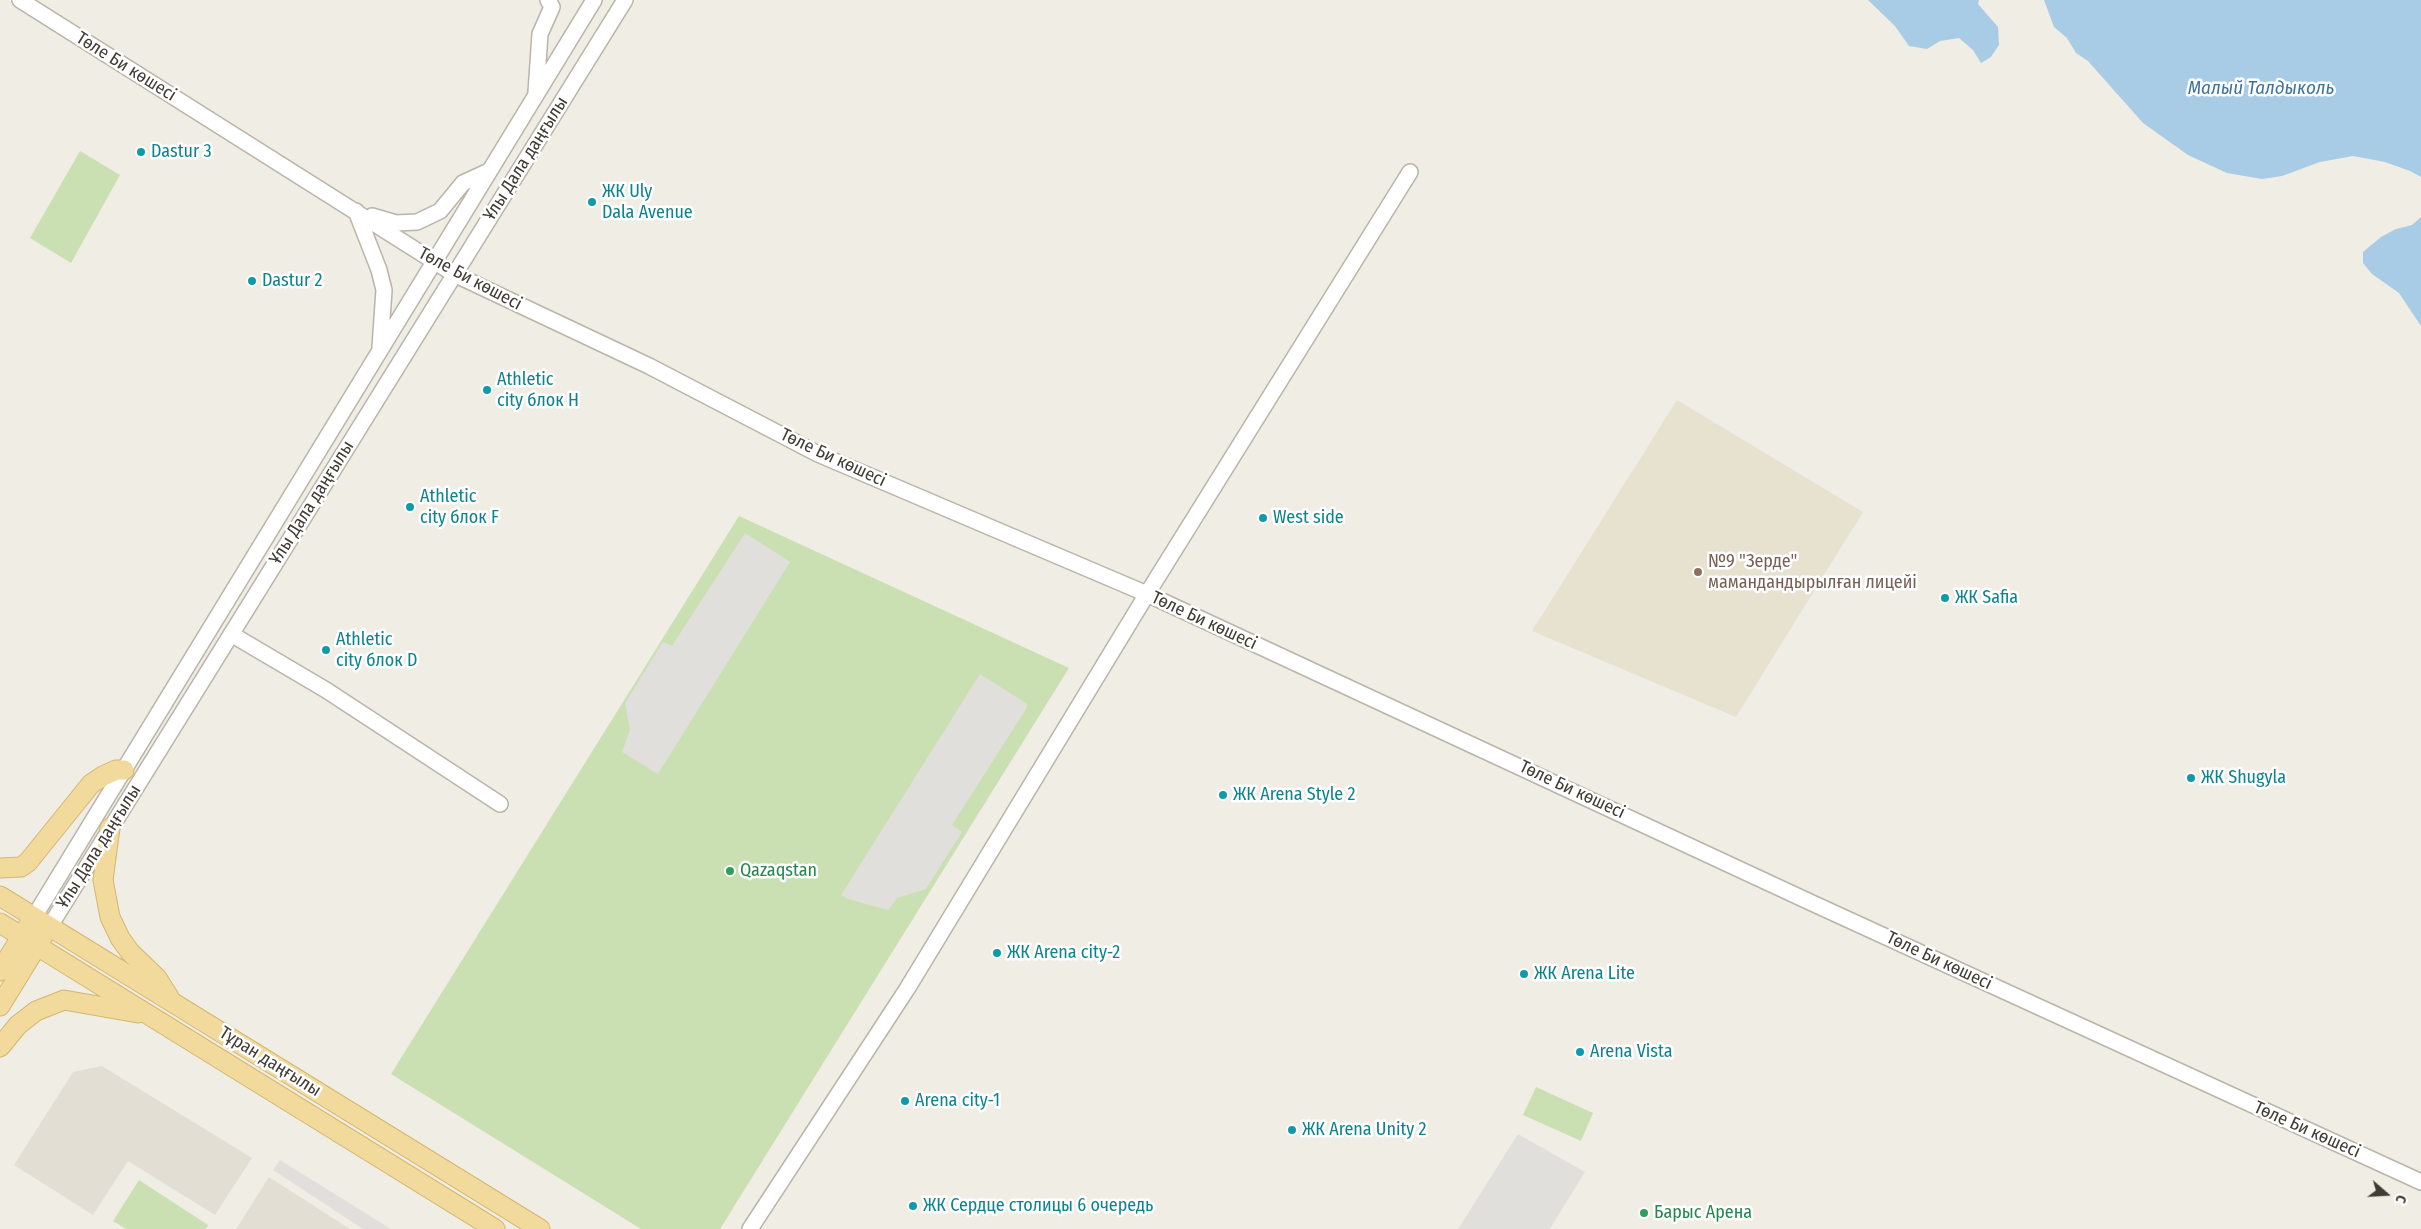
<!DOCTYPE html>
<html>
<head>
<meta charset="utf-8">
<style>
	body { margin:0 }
	#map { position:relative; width:2421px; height:1229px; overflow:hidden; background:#f0ede5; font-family:"Fira Sans Condensed",sans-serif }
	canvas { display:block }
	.north { position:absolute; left:2361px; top:1169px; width:50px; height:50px; -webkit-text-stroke:4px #fff; paint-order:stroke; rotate:109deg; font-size:14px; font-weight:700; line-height:20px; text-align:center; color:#413d35 }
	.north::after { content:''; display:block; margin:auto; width:18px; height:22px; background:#413d35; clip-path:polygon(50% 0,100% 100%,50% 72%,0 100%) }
</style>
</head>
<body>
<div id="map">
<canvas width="2421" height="1229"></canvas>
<div class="north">С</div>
</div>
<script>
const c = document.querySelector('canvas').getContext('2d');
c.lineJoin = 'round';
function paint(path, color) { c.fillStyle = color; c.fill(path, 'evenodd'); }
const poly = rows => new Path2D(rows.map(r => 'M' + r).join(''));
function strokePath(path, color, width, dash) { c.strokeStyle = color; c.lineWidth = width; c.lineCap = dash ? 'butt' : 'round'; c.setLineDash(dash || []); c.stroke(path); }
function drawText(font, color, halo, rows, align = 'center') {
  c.font = font + ' "Fira Sans Condensed",sans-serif'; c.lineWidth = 5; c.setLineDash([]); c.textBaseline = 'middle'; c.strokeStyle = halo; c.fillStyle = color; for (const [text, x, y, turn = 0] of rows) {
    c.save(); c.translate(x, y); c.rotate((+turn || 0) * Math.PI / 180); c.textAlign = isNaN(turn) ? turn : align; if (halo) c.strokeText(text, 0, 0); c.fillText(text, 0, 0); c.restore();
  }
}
const residential = poly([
	[102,1066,252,1158,215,1215,128,1161,93,1215,14,1165,73,1072],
	[269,1177,350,1229,236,1229]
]);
const education = poly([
	[1677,400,1863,512,1736,717,1532,631]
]);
const green = poly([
	[80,151,120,175,71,263,30,238],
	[739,516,1069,668,720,1229,641,1229,391,1074],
	[1536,1087,1593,1113,1581,1141,1523,1115],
	[139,1180,208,1225,206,1229,126,1229,113,1221]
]);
const parking = poly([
	[745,533,790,562,658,774,622,752,630,730,625,703,663,642,672,646],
	[980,674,1027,704,1026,709,952,825,962,832,926,889,897,898,888,910,848,899,841,895],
	[1518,1134,1585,1172,1550,1229,1458,1229],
	[280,1160,391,1229,363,1229,273,1170]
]);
const water = poly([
	[1868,0,1979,0,1978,4,1998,27,1999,45,1991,57,1981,63,1973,50,1959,38,1940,41,1927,49,1909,46,1895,26],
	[2044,0,2421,0,2421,177,2410,171,2385,162,2353,156,2320,162,2282,176,2262,179,2227,173,2188,155,2143,123,2088,61,2076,53,2067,38,2054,27],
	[2421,217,2421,326,2399,293,2372,274,2363,263,2363,252,2381,237,2396,229,2412,225]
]);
const minor = poly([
	[20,0,454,274,649,366,818,454,1147,594,1812,903,2421,1182],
	[536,92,540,34,552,7,548,0],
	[356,211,379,270,384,290,380,347],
	[372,216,396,223,417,222,440,211,463,183,489,171],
	[231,634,326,690,500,804],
	[34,917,594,0],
	[50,926,625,0],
	[750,1229,907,989,1147,594,1410,172]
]);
const major = poly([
	[110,828,103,880,110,917,120,938,130,952,157,978,169,997],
	[0,868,21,867,28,862,91,784,103,776,116,770,124,770],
	[0,896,540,1229],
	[0,923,495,1229],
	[0,971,28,926],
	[0,1006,43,936],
	[0,1047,18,1025,36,1011,64,1000,138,1013]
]);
const markers = [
	[141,152,5,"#0f9aa8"],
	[592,202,5,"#0f9aa8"],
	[252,281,5,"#0f9aa8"],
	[487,390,5,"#0f9aa8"],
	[410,507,5,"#0f9aa8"],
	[1263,518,5,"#0f9aa8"],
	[1698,572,5,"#8d6e63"],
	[1945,598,5,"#0f9aa8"],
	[326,650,5,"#0f9aa8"],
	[2191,778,5,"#0f9aa8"],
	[1223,795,5,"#0f9aa8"],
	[730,871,5,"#2e9e5b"],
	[997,953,5,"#0f9aa8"],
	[1524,974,5,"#0f9aa8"],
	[1580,1052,5,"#0f9aa8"],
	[905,1101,5,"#0f9aa8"],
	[1292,1130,5,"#0f9aa8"],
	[913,1206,5,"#0f9aa8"],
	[1644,1213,5,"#2e9e5b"]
];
const streetNames = [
	["Төле Би көшесі",126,67,32],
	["Ұлы Дала даңғылы",526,159,-58],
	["Төле Би көшесі",470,279,28],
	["Төле Би көшесі",833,458,25],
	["Ұлы Дала даңғылы",312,503,-58],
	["Төле Би көшесі",1204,621,25],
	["Төле Би көшесі",1572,790,25],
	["Ұлы Дала даңғылы",99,847,-58],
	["Төле Би көшесі",1939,961,25],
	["Тұран даңғылы",270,1062,32],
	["Төле Би көшесі",2307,1130,24]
];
const cultureNames = [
	["Dastur 3",151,152],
	["ЖК Uly",602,192],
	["Dala Avenue",602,213],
	["Dastur 2",262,281],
	["Athletic",497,380],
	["city блок H",497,401],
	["Athletic",420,497],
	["city блок F",420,518],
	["West side",1273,518],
	["ЖК Safia",1955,598],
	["Athletic",336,640],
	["city блок D",336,661],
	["ЖК Shugyla",2201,778],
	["ЖК Arena Style 2",1233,795],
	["ЖК Arena city-2",1007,953],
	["ЖК Arena Lite",1534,974],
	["Arena Vista",1590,1052],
	["Arena city-1",915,1101],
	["ЖК Arena Unity 2",1302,1130],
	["ЖК Сердце столицы 6 очередь",923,1206]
];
const educationNames = [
	["№9 \"Зерде\"",1708,562],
	["мамандандырылған лицейі",1708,583]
];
const leisureNames = [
	["Qazaqstan",740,871],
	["Барыс Арена",1654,1213]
];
const waterNames = [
	["Малый Талдыколь",2261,89]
];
paint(residential, '#e3ded3');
paint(education, '#e7e1d0');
paint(green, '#cae0b2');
paint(parking, '#e1dfdc');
paint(water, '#a8cbe6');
strokePath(minor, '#bab4a9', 18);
strokePath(major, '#d4b76f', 21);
strokePath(minor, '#fff', 15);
strokePath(major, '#f1da9c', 19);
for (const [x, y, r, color] of markers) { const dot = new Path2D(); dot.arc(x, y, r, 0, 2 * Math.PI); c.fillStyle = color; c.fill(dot); strokePath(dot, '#fff', 2); }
drawText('18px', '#413d35', '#fff', streetNames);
drawText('18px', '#0d838f', '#fff', cultureNames, 'left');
drawText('18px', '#785e54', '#fff', educationNames, 'left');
drawText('18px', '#27864d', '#fff', leisureNames, 'left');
drawText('italic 19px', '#3c749f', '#fff', waterNames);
</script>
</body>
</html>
